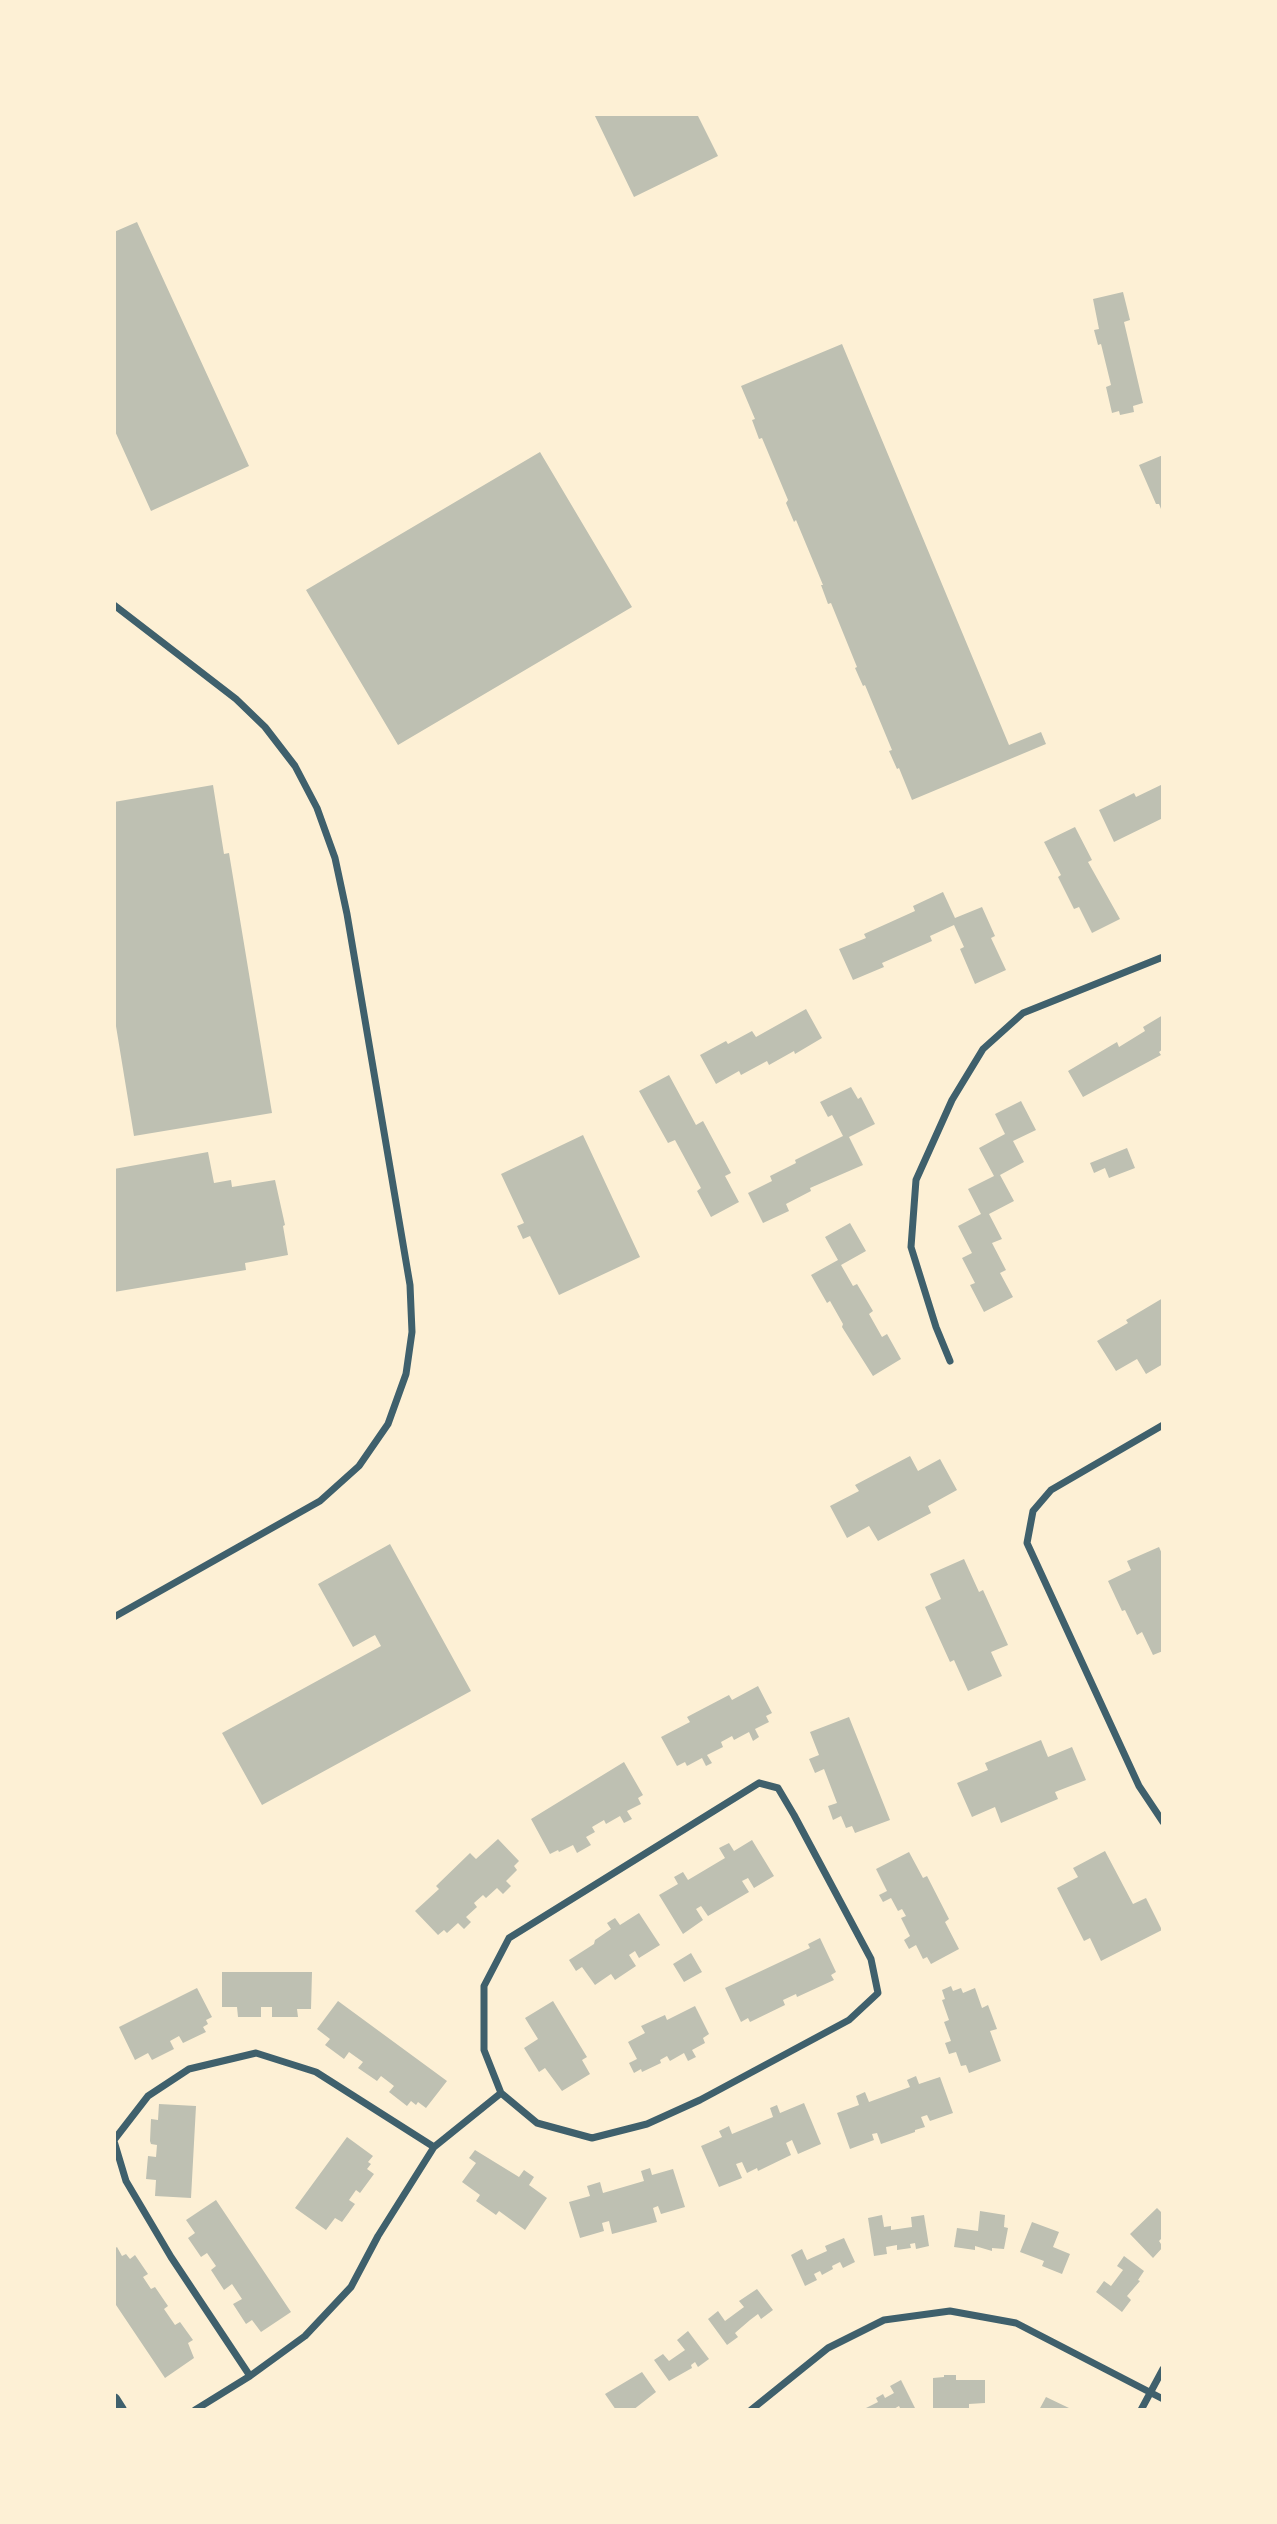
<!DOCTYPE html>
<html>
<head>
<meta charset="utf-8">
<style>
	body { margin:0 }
	#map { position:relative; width:1277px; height:2524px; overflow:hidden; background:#fdf0d5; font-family:"Archivo Narrow",sans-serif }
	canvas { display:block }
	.frame { position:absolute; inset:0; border:116px solid #fdf0d5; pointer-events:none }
</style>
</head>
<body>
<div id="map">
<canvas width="1277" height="2524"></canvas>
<div class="frame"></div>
</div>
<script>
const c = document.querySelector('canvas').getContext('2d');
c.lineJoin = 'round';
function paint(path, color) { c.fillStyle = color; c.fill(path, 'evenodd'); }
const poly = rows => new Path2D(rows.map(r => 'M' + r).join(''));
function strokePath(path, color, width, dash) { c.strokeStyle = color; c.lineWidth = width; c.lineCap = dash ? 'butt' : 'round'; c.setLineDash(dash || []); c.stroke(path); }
const building = poly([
	[594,114,697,114,718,156,634,197],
	[137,222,249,466,151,511,114,429,114,232],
	[1123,292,1130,320,1124,322,1143,403,1133,406,1134,412,1120,415,1119,411,1112,413,1106,387,1111,385,1101,344,1098,345,1094,330,1099,329,1093,299],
	[842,344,1009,745,1041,732,1046,744,912,800,899,768,897,769,889,751,892,750,865,685,863,686,855,668,857,667,831,603,828,604,821,585,823,585,796,520,794,522,786,503,788,500,762,438,759,439,752,420,755,419,741,386],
	[540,452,632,607,398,745,306,590],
	[1163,455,1163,514,1159,504,1156,504,1139,465],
	[1163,784,1163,818,1114,842,1099,810,1134,793,1136,797],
	[213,785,224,854,229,853,272,1113,134,1136,114,1014,114,802],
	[1075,827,1092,860,1088,862,1120,919,1092,933,1079,907,1074,909,1058,877,1061,875,1044,842],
	[943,892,955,918,982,907,995,936,991,938,1006,970,975,984,960,949,964,947,954,925,930,936,932,941,882,963,884,967,853,980,839,949,866,938,864,934,915,911,913,906],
	[806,1009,822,1038,795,1054,794,1051,769,1065,767,1061,741,1075,739,1071,716,1084,700,1055,726,1041,728,1044,752,1031,756,1037],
	[1163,1015,1163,1049,1159,1052,1161,1055,1083,1097,1068,1071,1117,1042,1119,1047,1145,1031,1143,1027],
	[669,1075,696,1125,703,1121,731,1173,725,1176,739,1202,711,1217,697,1191,701,1188,675,1140,668,1143,639,1091],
	[851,1087,858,1099,861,1097,875,1124,849,1137,863,1165,810,1188,811,1191,786,1204,789,1211,763,1223,748,1193,772,1181,770,1176,796,1163,795,1160,843,1136,832,1115,828,1117,820,1102],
	[1021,1101,1036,1130,1013,1141,1024,1162,1000,1175,1014,1201,989,1214,1002,1239,992,1243,1006,1270,1000,1273,1013,1297,984,1312,970,1285,975,1283,962,1258,972,1253,958,1226,981,1214,968,1189,994,1176,979,1148,1005,1134,995,1114],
	[583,1135,640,1257,559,1295,530,1236,523,1239,517,1226,524,1223,501,1174],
	[1127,1148,1135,1168,1109,1178,1105,1168,1094,1173,1090,1163],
	[208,1152,214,1183,231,1180,232,1187,275,1180,285,1225,283,1226,288,1255,245,1263,246,1270,114,1292,114,1169],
	[850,1223,866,1251,841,1265,853,1286,857,1284,873,1311,869,1314,882,1337,887,1334,901,1359,873,1376,842,1327,843,1324,830,1301,827,1303,811,1275,838,1260,825,1237],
	[1163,1298,1163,1364,1146,1374,1137,1359,1116,1371,1097,1341,1128,1323,1126,1320],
	[910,1456,918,1471,940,1459,957,1490,928,1506,931,1513,878,1541,869,1526,847,1538,830,1506,859,1491,855,1485],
	[390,1544,471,1691,262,1805,222,1733,381,1646,375,1635,353,1647,318,1584],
	[1159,1547,1163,1556,1163,1651,1153,1655,1142,1632,1137,1635,1125,1610,1122,1611,1108,1581,1131,1570,1127,1561],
	[964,1559,979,1592,983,1590,1008,1645,991,1652,1002,1676,968,1691,954,1660,950,1662,925,1607,941,1599,930,1574],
	[758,1686,772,1713,766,1716,769,1722,755,1729,759,1737,753,1741,749,1732,734,1740,732,1736,721,1742,723,1747,707,1755,712,1763,706,1766,702,1758,687,1766,685,1762,677,1766,661,1737,690,1722,687,1717,729,1695,732,1700],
	[849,1717,890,1820,855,1833,852,1826,846,1828,841,1816,833,1820,828,1806,837,1803,824,1769,815,1773,809,1759,819,1755,810,1732],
	[1041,1740,1048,1757,1072,1747,1086,1780,1055,1792,1058,1799,1001,1823,995,1807,972,1817,957,1783,988,1770,985,1763],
	[624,1762,643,1795,638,1798,641,1804,627,1811,632,1819,624,1823,620,1816,606,1824,604,1820,592,1827,595,1832,586,1837,591,1845,577,1853,573,1845,559,1852,558,1850,550,1854,531,1819],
	[498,1839,519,1861,514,1866,517,1870,506,1881,511,1886,503,1894,497,1888,486,1898,483,1895,474,1903,477,1907,466,1917,471,1922,464,1929,458,1923,447,1933,444,1930,438,1935,415,1911,439,1889,436,1886,470,1853,476,1859],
	[752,1840,774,1876,754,1888,748,1878,742,1881,749,1892,708,1916,701,1906,696,1909,703,1920,683,1934,659,1895,678,1884,674,1877,683,1872,688,1880,725,1858,719,1848,729,1843,734,1851],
	[1105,1851,1133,1904,1146,1898,1162,1930,1101,1961,1090,1938,1084,1941,1057,1888,1078,1877,1073,1868],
	[909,1852,923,1878,927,1876,949,1919,945,1922,959,1949,931,1964,927,1957,923,1959,916,1945,909,1949,904,1940,910,1936,901,1918,906,1916,902,1909,898,1911,891,1898,883,1902,879,1895,887,1891,876,1869],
	[639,1913,660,1945,639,1958,635,1951,629,1955,636,1966,615,1980,611,1974,595,1985,582,1967,576,1971,569,1960,594,1944,595,1940,611,1929,607,1923,615,1918,620,1925],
	[820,1938,836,1972,831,1975,834,1980,797,1997,796,1994,783,2000,785,2005,750,2022,748,2018,741,2022,725,1988,810,1948,808,1944],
	[691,1953,702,1972,684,1982,673,1964],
	[222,1972,312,1972,311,2009,297,2009,298,2017,272,2017,272,2007,261,2007,261,2017,238,2017,237,2007,222,2007],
	[951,1986,953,1991,961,1988,963,1993,975,1988,982,2008,988,2005,997,2029,990,2031,1001,2061,969,2073,966,2065,961,2066,956,2052,949,2054,945,2043,951,2041,944,2022,949,2020,942,2000,945,1999,942,1990],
	[197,1988,212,2017,206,2020,208,2024,203,2027,206,2032,183,2043,179,2036,170,2041,174,2049,152,2060,148,2053,135,2060,119,2027],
	[338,2001,447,2081,426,2108,418,2102,416,2105,411,2101,407,2106,389,2092,394,2086,381,2076,377,2081,358,2068,363,2062,349,2052,344,2059,325,2045,330,2039,317,2029],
	[553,2001,587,2057,582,2060,590,2074,562,2091,545,2068,539,2072,524,2048,538,2039,525,2018],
	[695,2006,709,2034,703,2038,705,2043,692,2050,696,2057,688,2061,684,2053,670,2061,667,2056,660,2060,661,2063,642,2072,641,2069,634,2073,629,2063,637,2059,628,2042,645,2033,641,2026,665,2015,667,2020],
	[916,2076,919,2084,940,2077,953,2113,930,2121,927,2115,921,2117,925,2127,915,2130,915,2132,881,2144,877,2133,872,2134,874,2140,850,2149,837,2113,859,2105,856,2096,865,2092,869,2102,910,2087,907,2080],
	[804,2103,821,2144,798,2154,792,2140,786,2143,791,2155,758,2171,757,2168,747,2173,742,2162,736,2164,742,2178,719,2187,701,2146,722,2137,719,2131,729,2126,732,2134,773,2117,770,2108,777,2105,780,2113],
	[159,2104,196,2106,191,2198,155,2196,156,2180,146,2179,148,2156,156,2157,157,2145,151,2144,150,2141,151,2119,158,2120],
	[347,2137,373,2156,368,2162,371,2164,367,2169,374,2174,360,2193,356,2190,349,2200,355,2204,342,2222,335,2218,326,2230,295,2208],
	[475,2150,519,2177,524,2170,534,2177,529,2185,547,2198,525,2230,499,2211,496,2215,476,2201,480,2195,462,2182,476,2163,469,2158],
	[650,2168,652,2175,673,2169,685,2207,661,2214,658,2206,653,2208,657,2222,612,2234,609,2221,602,2223,604,2231,580,2238,569,2202,590,2196,587,2186,600,2182,603,2193,644,2181,641,2171],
	[216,2200,291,2312,261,2332,252,2320,246,2324,233,2304,242,2299,232,2284,224,2290,211,2270,216,2266,207,2253,201,2257,188,2238,195,2233,186,2220],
	[1157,2208,1161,2212,1163,2209,1163,2237,1159,2241,1163,2247,1153,2258,1130,2234],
	[980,2211,1005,2215,1004,2227,1008,2228,1004,2249,992,2248,992,2251,975,2246,975,2250,954,2247,957,2228,978,2231],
	[882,2215,884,2227,891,2226,891,2230,912,2227,911,2217,924,2215,929,2246,916,2249,915,2243,910,2244,911,2248,897,2250,897,2245,886,2247,887,2254,874,2256,868,2218],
	[1032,2222,1059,2232,1053,2247,1070,2254,1062,2274,1042,2266,1044,2261,1020,2252],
	[844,2238,855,2262,843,2268,840,2262,832,2266,833,2269,822,2275,820,2271,814,2274,817,2280,805,2286,791,2255,802,2249,807,2260,827,2251,825,2246],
	[117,2247,122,2256,126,2254,130,2259,135,2255,148,2274,143,2277,151,2289,155,2287,168,2306,164,2309,175,2325,180,2322,193,2340,188,2343,194,2358,165,2378,114,2302,114,2249],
	[1124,2256,1144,2271,1138,2280,1140,2281,1127,2296,1131,2300,1122,2312,1096,2292,1104,2281,1111,2286,1123,2270,1117,2266],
	[757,2289,773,2310,761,2319,758,2314,750,2320,735,2333,738,2337,727,2345,708,2319,718,2311,725,2321,744,2307,739,2301],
	[688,2331,709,2359,698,2367,695,2362,691,2365,692,2368,669,2381,654,2360,663,2354,669,2361,685,2350,677,2340],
	[642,2372,656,2392,633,2410,616,2410,605,2394],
	[944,2375,956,2375,956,2380,985,2380,985,2403,969,2404,969,2409,933,2409,933,2378,944,2377],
	[901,2380,916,2410,901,2410,899,2406,892,2410,862,2410,878,2402,876,2398,883,2394,885,2398,894,2393,890,2386],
	[1046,2397,1069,2408,1068,2410,1039,2410]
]);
const minor = poly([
	[114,605,236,699,265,727,295,766,317,808,335,858,347,914,410,1285,412,1332,406,1374,388,1424,359,1466,320,1501,114,1617],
	[950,1361,936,1327,911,1247,916,1180,952,1100,983,1049,1023,1013,1163,957],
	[1163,1425,1051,1490,1033,1511,1027,1543,1139,1786,1163,1822],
	[759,1783,778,1788,794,1815,871,1959,878,1993,849,2020,700,2100,647,2124,592,2138,537,2123,501,2093,484,2050,484,1986,509,1938,759,1783],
	[114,2140,148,2096,189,2069,256,2053,316,2072,434,2147,378,2236,351,2287,305,2336,250,2376,195,2410],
	[114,2141,126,2181,171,2257,250,2376],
	[434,2147,501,2093],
	[751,2410,828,2348,884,2320,950,2311,1016,2323,1163,2399],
	[1141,2410,1163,2369]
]);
const tertiary = poly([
	[114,2399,121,2410]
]);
paint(building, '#bec0b2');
strokePath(minor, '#3f606c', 7);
strokePath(tertiary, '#3f606c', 12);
</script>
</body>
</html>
